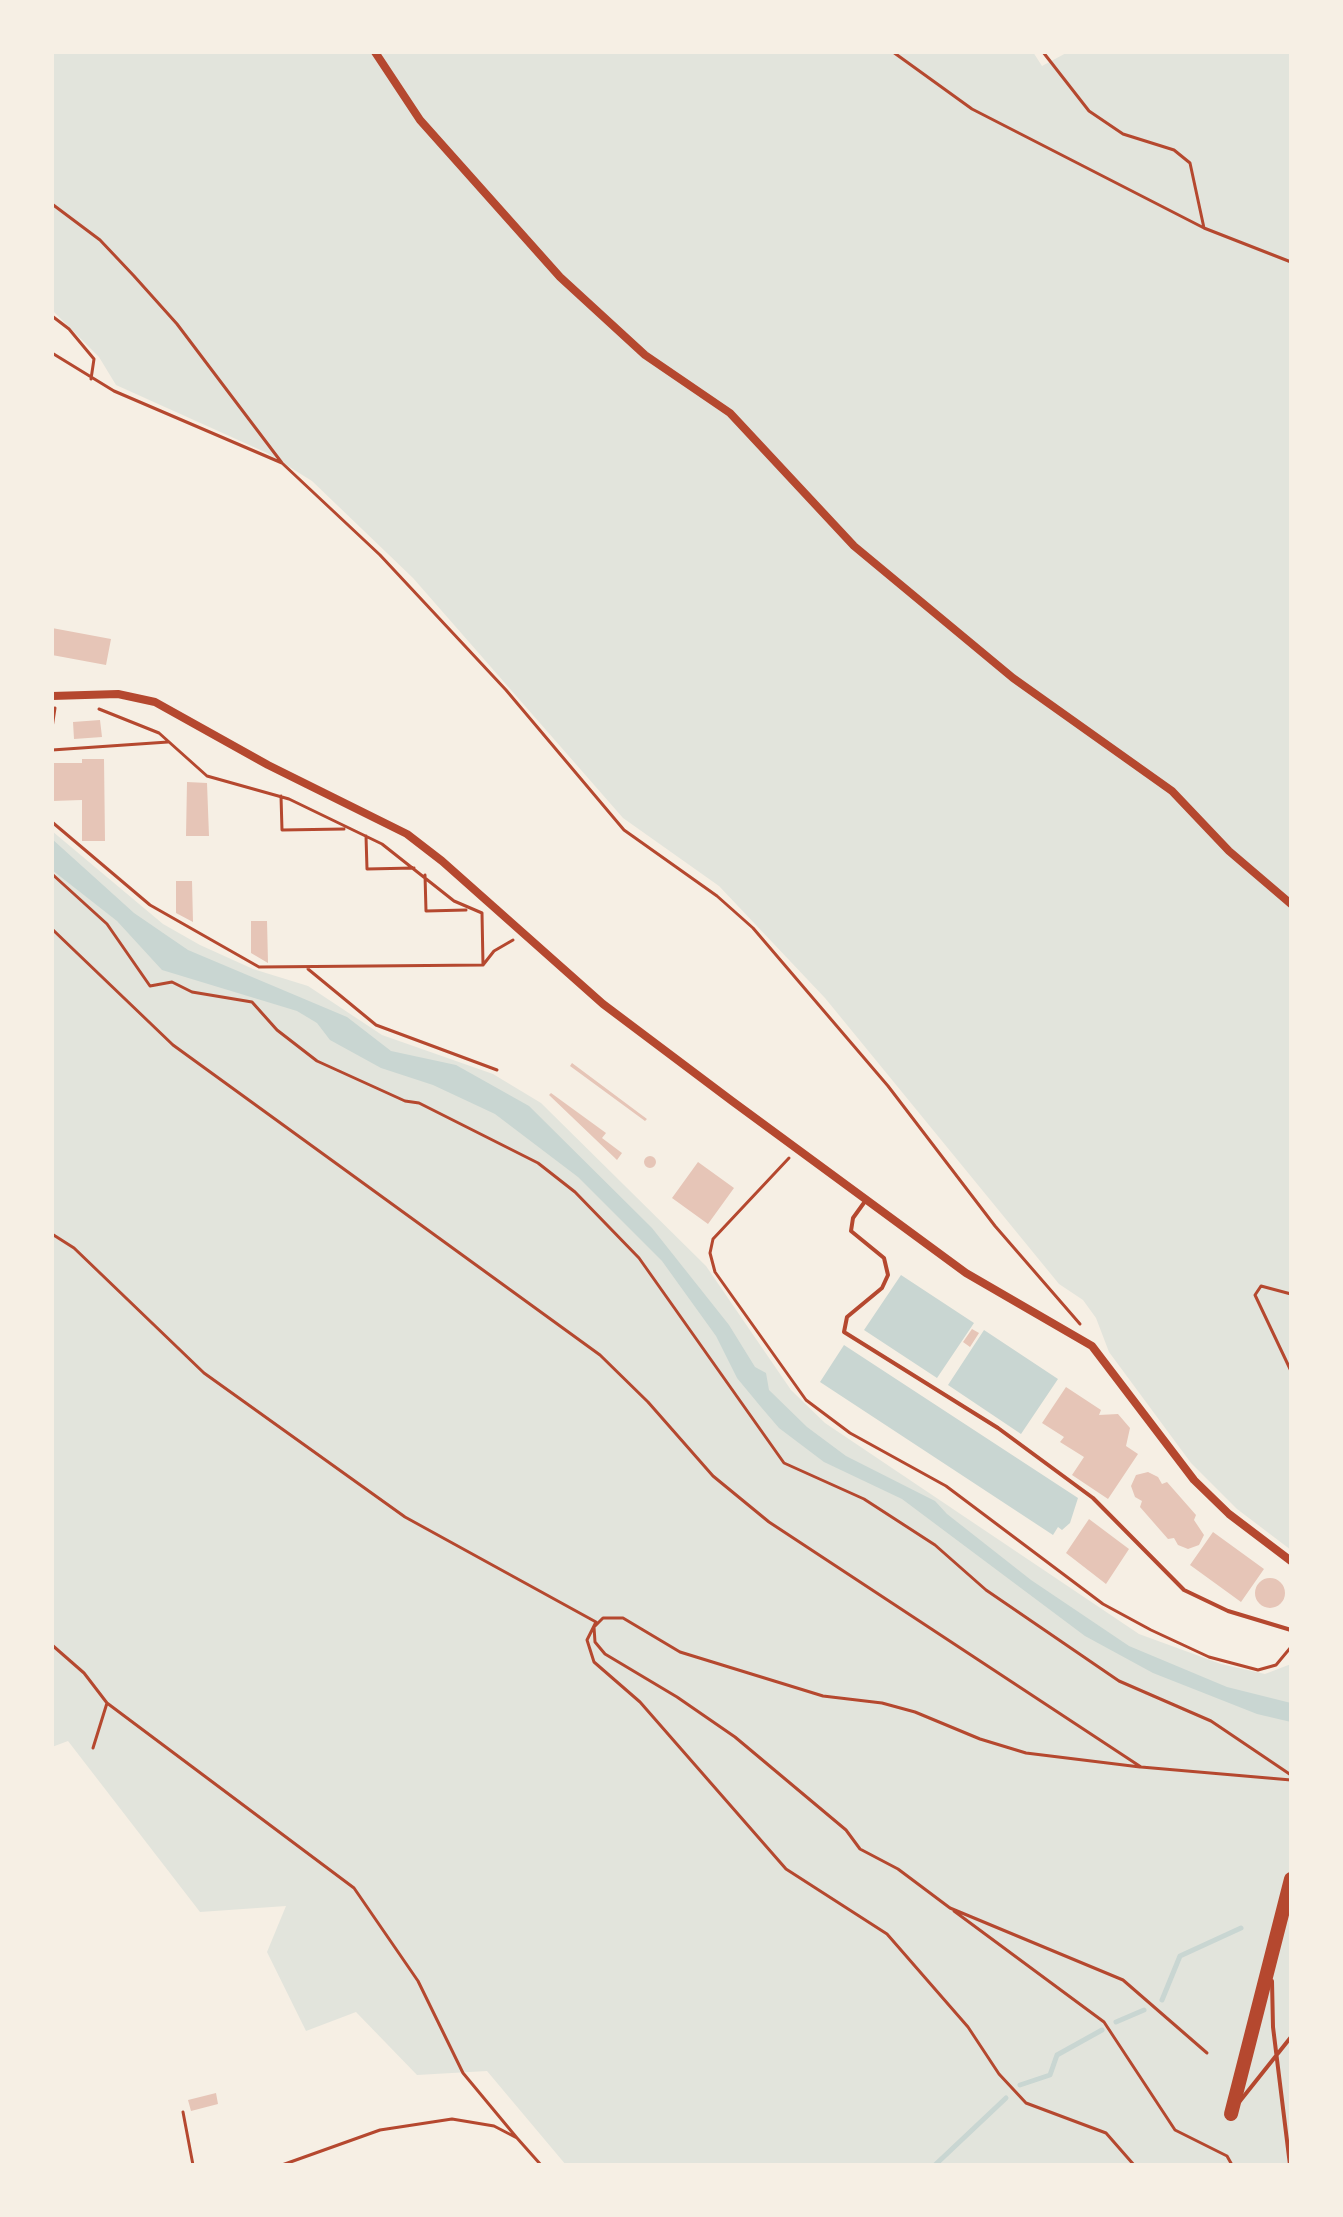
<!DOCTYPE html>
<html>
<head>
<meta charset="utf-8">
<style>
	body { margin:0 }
	#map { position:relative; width:1343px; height:2217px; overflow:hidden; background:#f6efe4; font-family:"Public Sans",sans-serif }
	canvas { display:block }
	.frame { position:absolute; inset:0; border:54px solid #f6efe4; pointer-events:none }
</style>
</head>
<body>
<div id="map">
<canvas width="1343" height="2217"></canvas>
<div class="frame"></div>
</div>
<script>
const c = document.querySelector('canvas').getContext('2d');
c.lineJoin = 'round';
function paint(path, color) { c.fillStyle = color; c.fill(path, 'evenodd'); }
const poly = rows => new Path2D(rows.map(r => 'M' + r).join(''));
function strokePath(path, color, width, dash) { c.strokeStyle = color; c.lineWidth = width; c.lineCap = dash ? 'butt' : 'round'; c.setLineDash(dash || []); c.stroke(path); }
const green = poly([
	[52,52,1033,52,1042,66,1068,52,1291,52,1291,1550,1237,1509,1191,1463,1109,1352,1096,1318,1083,1300,1059,1284,825,998,719,886,623,818,413,578,312,481,267,453,116,385,99,357,52,310],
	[52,831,163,924,200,945,253,969,308,986,382,1035,493,1074,541,1103,706,1266,791,1390,825,1423,1139,1634,1221,1664,1265,1674,1291,1664,1291,2165,566,2165,487,2071,417,2075,356,2012,306,2031,267,1952,286,1906,200,1912,68,1741,52,1747]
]);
const water = poly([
	[52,839,134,913,188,950,347,1017,391,1051,456,1065,529,1106,652,1228,729,1325,755,1367,766,1373,769,1390,807,1427,846,1456,935,1501,947,1514,1031,1580,1129,1646,1227,1687,1291,1703,1291,1722,1257,1714,1153,1673,1085,1636,902,1499,824,1462,779,1428,761,1407,737,1378,716,1336,662,1261,578,1177,495,1114,433,1085,381,1068,330,1040,317,1023,297,1011,162,970,117,921,52,870],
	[901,1275,974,1323,937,1378,864,1330],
	[984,1330,1058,1379,1021,1434,948,1385],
	[844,1345,1078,1498,1070,1523,1062,1530,1058,1527,1053,1535,820,1382]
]);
const stream = poly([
	[1162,2000,1180,1956,1241,1928],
	[1116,2022,1144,2010],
	[1020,2085,1050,2075,1057,2055,1102,2030],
	[935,2165,1006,2098]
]);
const building = poly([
	[52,628,111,639,106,665,52,655],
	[100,720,102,737,74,739,73,722],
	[82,759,104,759,105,841,82,841,82,800,52,801,52,763,82,763],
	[187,782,207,783,209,836,186,836],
	[176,881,192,881,193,922,176,913],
	[251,921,267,921,268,963,251,953],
	[572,1063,647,1119,645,1121,570,1066],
	[551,1093,606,1133,602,1138,622,1153,617,1160,549,1095],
	'644 1162a6 6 0 1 1 12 0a6 6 0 1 1-12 0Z',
	[698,1162,734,1188,708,1224,672,1198],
	[972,1329,979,1333,970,1347,963,1342],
	[1066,1387,1101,1410,1099,1415,1118,1414,1130,1428,1126,1446,1138,1454,1108,1499,1072,1475,1084,1457,1060,1442,1064,1437,1042,1423],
	[1148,1472,1158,1477,1162,1484,1167,1482,1196,1515,1194,1520,1204,1535,1199,1545,1188,1549,1178,1545,1174,1538,1168,1539,1140,1507,1142,1501,1135,1497,1131,1486,1136,1475],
	[1089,1519,1129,1549,1106,1584,1066,1553],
	[1213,1532,1264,1569,1241,1602,1190,1565],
	'1255 1593a15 15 0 1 1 30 0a15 15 0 1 1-30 0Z',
	[216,2093,218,2104,191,2111,188,2100]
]);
const path = poly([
	[893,52,972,109,1204,228,1291,262],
	[1043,52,1089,111,1123,134,1174,150,1190,163,1204,228],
	[52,204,100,240,134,276,177,324,282,463,380,555,506,690,624,830,717,896,753,928,888,1086,995,1226,1080,1324],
	[52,316,69,329,94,359,91,379],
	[52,353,114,391,282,463],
	[52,728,55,708],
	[52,750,168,742],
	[281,796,282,830,344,829],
	[52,822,150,905,259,967,483,965,482,913,454,901,382,844,289,799,207,776,159,733,99,709],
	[366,836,367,869,414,868],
	[52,874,107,924,150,986,172,982,192,992,252,1002,277,1030,317,1061,405,1101,419,1103,538,1163,575,1192,639,1258,784,1463,864,1499,935,1545,986,1590,1119,1681,1211,1721,1291,1775],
	[425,875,426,911,466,910],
	[52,929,173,1045,600,1355,648,1402,713,1476,769,1522,1141,1767,1291,1780],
	[483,965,494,951,513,940],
	[308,969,376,1025,497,1070],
	[789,1158,713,1239,710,1253,715,1272,806,1400,850,1433,946,1486,1103,1604,1151,1630,1209,1657,1258,1670,1276,1665,1291,1647],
	[52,1234,74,1248,204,1373,405,1517,596,1622,587,1640,594,1662,640,1702,786,1869,887,1934,968,2027,999,2074,1026,2103,1106,2133,1134,2165],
	[1291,1294,1261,1286,1255,1295,1291,1371],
	[52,1645,84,1673,107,1703,354,1888,418,1981,463,2073,517,2138],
	[93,1748,107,1703],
	[1140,1767,1026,1753,980,1739,915,1712,882,1703,823,1696,680,1652,623,1618,603,1618,594,1627,595,1642,605,1654,677,1697,735,1737,846,1830,860,1849,898,1869,950,1908,1123,1980,1207,2053],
	[954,1911,1104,2022,1175,2130,1227,2156,1232,2165],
	[183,2112,193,2165],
	[282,2165,380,2130,452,2119,494,2126,517,2138,541,2165]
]);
const service = poly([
	[866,1200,853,1218,851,1231,884,1258,888,1275,882,1288,847,1317,844,1332,998,1428,1093,1498,1184,1590,1228,1611,1291,1630],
	[1272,1981,1273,2027,1290,2165],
	[1240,2101,1291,2037]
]);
const minor = poly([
	[375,52,420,120,560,277,645,355,730,413,854,546,1013,678,1172,791,1229,851,1291,904],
	[52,696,118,694,155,702,268,765,407,834,442,861,603,1004,732,1101,966,1273,1092,1346,1194,1480,1229,1514,1291,1561]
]);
const motorway = poly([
	[1231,2114,1291,1879]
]);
paint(green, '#e2e4dc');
paint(water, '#c9d6d2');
strokePath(stream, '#c9d6d2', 5);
paint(building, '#e6c5b7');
strokePath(path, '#b5482f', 3);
strokePath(service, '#b5482f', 4);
strokePath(minor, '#b5482f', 8);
strokePath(motorway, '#b5482f', 14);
</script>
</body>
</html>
